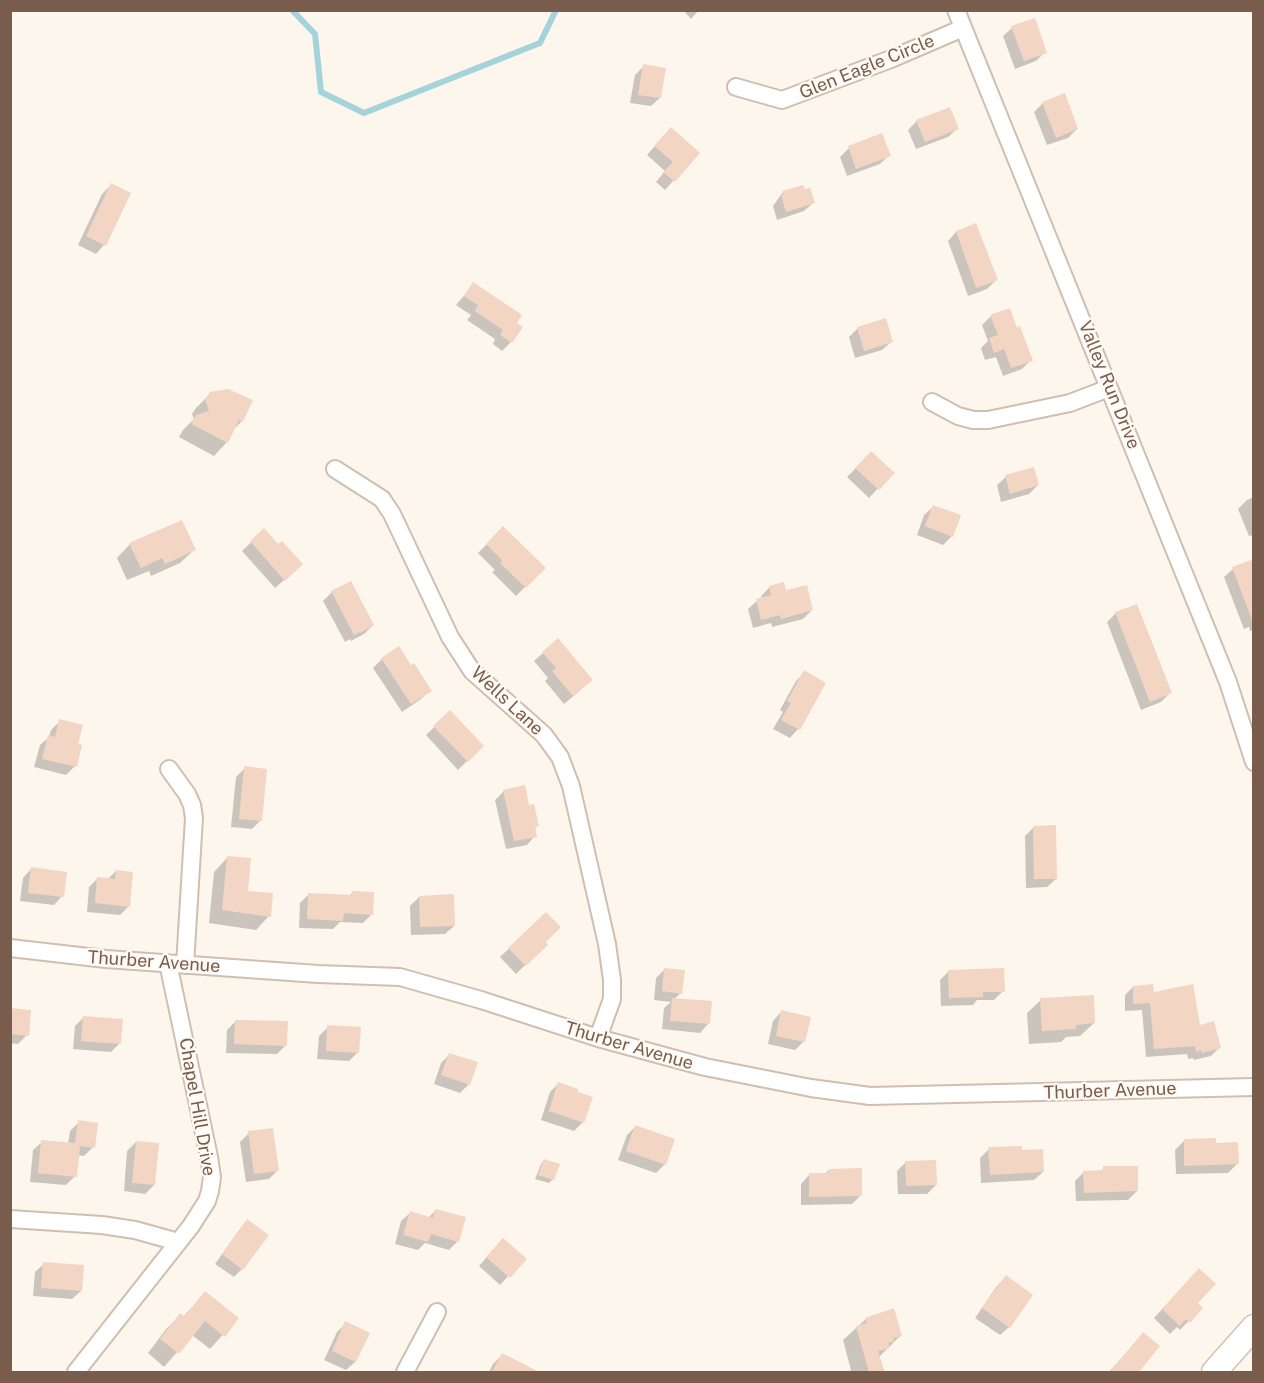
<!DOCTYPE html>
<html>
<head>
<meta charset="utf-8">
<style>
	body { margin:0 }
	#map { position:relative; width:1264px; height:1383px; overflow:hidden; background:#fdf6ec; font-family:"Public Sans",sans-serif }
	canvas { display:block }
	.frame { position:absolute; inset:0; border:12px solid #7a5c4d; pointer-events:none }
</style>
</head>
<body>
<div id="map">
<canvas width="1264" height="1383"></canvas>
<div class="frame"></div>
</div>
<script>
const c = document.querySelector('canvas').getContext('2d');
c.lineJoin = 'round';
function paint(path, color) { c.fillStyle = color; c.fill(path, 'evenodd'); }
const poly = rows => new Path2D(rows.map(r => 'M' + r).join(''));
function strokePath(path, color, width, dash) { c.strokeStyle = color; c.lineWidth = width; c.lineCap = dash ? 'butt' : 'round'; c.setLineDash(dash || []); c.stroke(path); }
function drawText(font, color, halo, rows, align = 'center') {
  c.font = font + ' "Public Sans",sans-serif'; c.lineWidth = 4.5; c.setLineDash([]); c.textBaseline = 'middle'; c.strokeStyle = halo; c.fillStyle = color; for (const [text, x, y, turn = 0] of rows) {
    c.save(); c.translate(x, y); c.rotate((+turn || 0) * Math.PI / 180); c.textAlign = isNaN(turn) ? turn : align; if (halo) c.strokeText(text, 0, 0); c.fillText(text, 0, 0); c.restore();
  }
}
const shadow = poly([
	[683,10,699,10,691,19],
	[1012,28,1045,52,1036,61,1015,69,1003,36],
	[644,66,660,98,651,106,630,103,635,75],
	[1043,103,1077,129,1068,138,1047,145,1034,112],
	[917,121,957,129,948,137,916,149,908,130],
	[662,138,698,153,665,190,656,182,665,171,647,155],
	[849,148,889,155,880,164,847,176,840,157],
	[111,185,104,245,96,254,78,245,102,194],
	[783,192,813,203,804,211,777,220,773,206],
	[975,225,996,280,987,289,968,296,948,241,956,232],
	[474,284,515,323,511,342,502,351,493,344,495,339,467,320,471,315,456,305],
	[991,316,1016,330,1031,360,1022,369,1003,376,996,357,985,360,981,348,988,341,982,325],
	[858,328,891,342,882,350,855,358,849,337],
	[210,394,242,421,233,430,227,442,214,456,179,437,183,430,194,419,192,414,196,408],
	[871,453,892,473,869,498,847,477],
	[1006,477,1038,485,1029,494,1001,502,997,485],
	[1254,497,1254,535,1249,536,1238,509,1247,500],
	[933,507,952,536,943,545,917,535,924,515],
	[503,528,544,568,516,596,492,572,495,570,478,553],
	[264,530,292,573,275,588,242,551],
	[130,544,194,550,180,563,151,576,149,571,127,580,117,558],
	[1254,566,1254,630,1250,631,1249,627,1244,629,1224,577,1233,569],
	[770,587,785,592,812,610,803,619,772,627,771,623,753,628,748,609,757,601,762,599,761,596],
	[332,592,373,625,364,634,351,641,350,639,345,642,323,601],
	[1116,613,1170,693,1161,702,1141,710,1107,622],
	[543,653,582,689,564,704,545,681,548,678,534,661],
	[382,659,430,690,421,699,402,712,373,668],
	[805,672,798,729,790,738,773,729,783,712,780,710,796,681],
	[450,712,482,746,458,770,426,735],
	[60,721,76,745,75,766,66,775,34,767,40,745,49,737,51,730],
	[245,768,261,820,252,829,231,827,236,777],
	[504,791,528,807,537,826,534,829,535,836,527,845,506,849,495,800],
	[1034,827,1056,879,1047,887,1026,888,1025,836],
	[227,858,247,892,269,916,256,930,209,923,214,872],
	[31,869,62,896,54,905,20,901,23,878],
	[116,871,129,906,120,915,87,912,89,887,98,878,108,879],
	[352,893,372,914,363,923,340,922,333,929,299,928,300,903,309,894,349,896],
	[419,897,454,926,445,934,411,935,410,906],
	[546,914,544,942,546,945,516,974,500,957],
	[665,969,681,993,674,999,708,1024,700,1033,662,1029,664,1008,671,1002,654,1000,656,978],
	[949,971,1003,991,994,1000,977,1000,973,1005,941,1006,940,980],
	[1133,987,1152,993,1199,1026,1219,1048,1211,1056,1194,1060,1193,1058,1188,1059,1187,1054,1146,1057,1142,1010,1125,1011,1125,995],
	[1041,1000,1094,1023,1080,1036,1066,1037,1061,1042,1029,1044,1027,1013],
	[10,1010,27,1035,18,1044,10,1043],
	[781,1012,804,1041,795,1050,768,1044,773,1021],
	[83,1018,120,1043,111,1052,73,1049,75,1026],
	[235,1022,286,1045,277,1054,226,1053,227,1030],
	[328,1027,358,1052,349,1061,317,1059,319,1036],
	[450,1054,469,1084,460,1093,434,1084,441,1063],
	[559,1083,583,1122,574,1131,541,1120,550,1092],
	[79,1122,93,1147,84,1156,77,1155,75,1176,66,1185,30,1182,33,1150,42,1142,68,1144,70,1131],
	[636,1126,665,1164,656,1173,618,1160,627,1135],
	[249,1133,278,1170,269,1179,246,1182,240,1142],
	[1184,1141,1215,1144,1237,1164,1228,1173,1176,1174,1175,1150],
	[136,1142,154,1185,145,1194,124,1191,127,1151],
	[989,1149,1043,1172,1034,1180,981,1183,980,1158],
	[544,1160,553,1179,549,1183,535,1179,541,1164],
	[906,1162,936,1185,927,1194,898,1194,897,1171],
	[1104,1168,1137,1191,1128,1200,1076,1201,1075,1181,1084,1172,1100,1172],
	[829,1170,861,1195,852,1204,801,1205,801,1184,809,1175,825,1174],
	[436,1210,458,1241,449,1250,425,1243,418,1250,395,1244,401,1221,410,1213,428,1218],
	[247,1221,242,1269,234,1277,215,1264,239,1230],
	[495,1248,524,1259,500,1285,479,1266],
	[44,1264,81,1291,72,1299,33,1296,35,1272],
	[1006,1277,1009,1327,1000,1335,975,1318,997,1286],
	[1190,1279,1196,1304,1201,1308,1180,1330,1177,1327,1170,1334,1154,1318],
	[205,1293,237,1319,210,1349,192,1335,164,1367,148,1353,167,1328,181,1315,183,1317],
	[866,1319,901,1335,879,1357,883,1371,882,1372,849,1372,851,1370,843,1340],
	[346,1323,368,1334,355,1362,346,1370,324,1360,337,1332],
	[1143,1334,1158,1347,1137,1372,1109,1372],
	[502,1355,521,1365,517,1372,489,1372,493,1364]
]);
const stream = poly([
	[292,10,315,34,321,92,364,113,540,43,556,10]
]);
const building = poly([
	[1035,18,1047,53,1024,61,1011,26],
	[643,64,666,68,661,98,638,95],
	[1065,93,1078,129,1056,138,1042,102],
	[950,107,959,129,925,142,916,120],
	[671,127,700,153,675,182,663,172,673,162,654,146],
	[882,133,891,156,856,169,848,146],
	[111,183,131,193,106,246,86,236],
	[803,185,805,189,810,188,815,203,786,212,781,195,784,194,782,191],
	[976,223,998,280,976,288,956,231],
	[473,282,522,315,517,323,523,327,512,343,500,335,503,330,475,311,478,305,464,296],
	[1010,308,1017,328,1020,326,1033,361,1011,368,1004,349,994,353,989,338,998,335,990,315],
	[886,318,893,342,864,351,857,327],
	[228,389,253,400,243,422,239,420,228,443,191,424,196,415,209,411,205,399,210,392],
	[871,451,895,473,879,490,855,468],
	[1034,467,1039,485,1010,494,1005,475],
	[933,505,961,515,953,537,925,526],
	[182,520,196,550,165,564,162,558,141,568,129,543],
	[503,526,546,568,526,588,500,563,502,560,486,544],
	[264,528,278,544,282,541,303,564,285,581,250,541],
	[1254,559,1254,619,1252,620,1232,567],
	[351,581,374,625,360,633,359,632,354,635,331,591],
	[784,582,786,590,807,585,813,610,781,619,780,615,761,620,756,599,771,595,769,586],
	[1137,604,1172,693,1150,702,1115,612],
	[558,638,593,680,573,696,552,671,556,668,542,652],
	[399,646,411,665,414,663,432,691,411,704,381,658],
	[804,670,826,683,800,730,781,720,791,703,787,701],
	[450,710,484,746,468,762,433,726],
	[59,719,83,725,78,744,82,745,77,767,42,759,48,735,55,737],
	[244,766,267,769,262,821,239,819],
	[525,785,529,805,534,804,539,826,535,827,537,837,514,841,503,790],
	[1056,825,1057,879,1034,879,1033,826],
	[227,856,251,858,248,891,273,893,271,917,222,910],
	[31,867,67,872,64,897,28,893],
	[116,870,133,872,130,907,95,903,97,877,115,879],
	[352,891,374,892,373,915,344,913,343,921,307,919,308,893,352,895],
	[454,894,455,926,420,927,419,896],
	[546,912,561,927,546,942,548,945,526,966,508,948],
	[664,968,685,970,682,994,662,991],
	[1004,968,1005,992,983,992,983,997,949,998,948,970],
	[1153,984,1154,992,1193,984,1200,1025,1214,1021,1221,1048,1202,1053,1201,1050,1196,1052,1195,1046,1154,1049,1150,1003,1133,1004,1133,986],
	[1094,995,1095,1023,1076,1025,1076,1029,1042,1031,1040,998],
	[672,998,712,1001,710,1024,670,1021],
	[10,1008,31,1010,29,1036,10,1034],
	[781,1010,811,1017,805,1042,776,1036],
	[83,1016,123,1019,121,1044,81,1041],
	[235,1020,288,1021,287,1046,234,1044],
	[327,1025,361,1027,359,1053,326,1051],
	[449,1053,478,1062,470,1085,441,1075],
	[558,1082,578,1089,578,1092,593,1097,584,1123,549,1111],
	[78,1120,98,1123,95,1148,80,1146,77,1177,38,1173,41,1140,75,1143],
	[635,1125,675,1139,666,1165,626,1151],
	[273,1128,279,1171,254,1174,248,1131],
	[1216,1138,1216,1143,1238,1142,1239,1164,1184,1166,1184,1139],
	[136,1141,159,1143,155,1185,132,1183],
	[1022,1146,1022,1150,1043,1149,1044,1172,990,1175,988,1147],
	[544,1159,560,1164,554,1180,538,1175],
	[936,1160,937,1185,906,1186,905,1161],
	[1103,1166,1138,1166,1138,1191,1084,1193,1083,1171,1103,1170],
	[862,1168,862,1196,809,1197,809,1173,828,1173,829,1169],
	[435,1209,466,1217,459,1242,431,1234,428,1242,403,1235,410,1211,433,1218],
	[247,1219,269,1235,243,1270,222,1254],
	[503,1238,527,1259,510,1278,486,1257],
	[43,1262,84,1265,82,1291,41,1288],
	[1199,1268,1216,1284,1198,1303,1203,1308,1190,1323,1186,1319,1180,1326,1162,1309],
	[1006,1275,1033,1295,1010,1328,982,1308],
	[205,1291,239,1318,225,1337,205,1321,179,1354,160,1339,180,1313,185,1316],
	[894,1308,902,1336,893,1338,894,1341,888,1343,890,1348,878,1351,885,1372,869,1372,856,1326,867,1323,865,1318],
	[345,1321,370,1333,356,1362,332,1351],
	[1143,1332,1160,1346,1139,1372,1110,1372],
	[502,1353,539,1372,492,1372]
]);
const minor = poly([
	[956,10,1228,682,1254,762],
	[736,87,782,100,891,59,963,28],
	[932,402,958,416,973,420,988,420,1070,403,1109,388],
	[335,469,382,499,392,514,450,637,472,671,544,735,560,757,571,786,607,944,612,980,612,999,598,1038],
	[169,769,187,794,192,805,194,818,185,965],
	[10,948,106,959,318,974,400,977,481,1000,598,1038,705,1067,811,1088,870,1096,1254,1087],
	[10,1219,102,1225,135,1230,178,1242],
	[76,1372,191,1226,207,1201,210,1191,212,1177,209,1157,168,963],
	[405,1372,437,1312]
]);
const secondary = poly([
	[1214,1372,1254,1327]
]);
const streetNames = [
	["Glen Eagle Circle",867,67,-22],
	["Valley Run Drive",1109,385,68],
	["Wells Lane",507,701,43],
	["Thurber Avenue",154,962,4],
	["Thurber Avenue",629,1046,16],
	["Thurber Avenue",1110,1091,-2],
	["Chapel Hill Drive",197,1107,80]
];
paint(shadow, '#0003');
strokePath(stream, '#a5d3da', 6);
paint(building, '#f3d5c3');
strokePath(minor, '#d1beb0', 20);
strokePath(secondary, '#d6c0b0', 27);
strokePath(minor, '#fff', 16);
strokePath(secondary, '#fff', 24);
drawText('18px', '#7a5c4d', '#fffaf3', streetNames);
</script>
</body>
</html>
